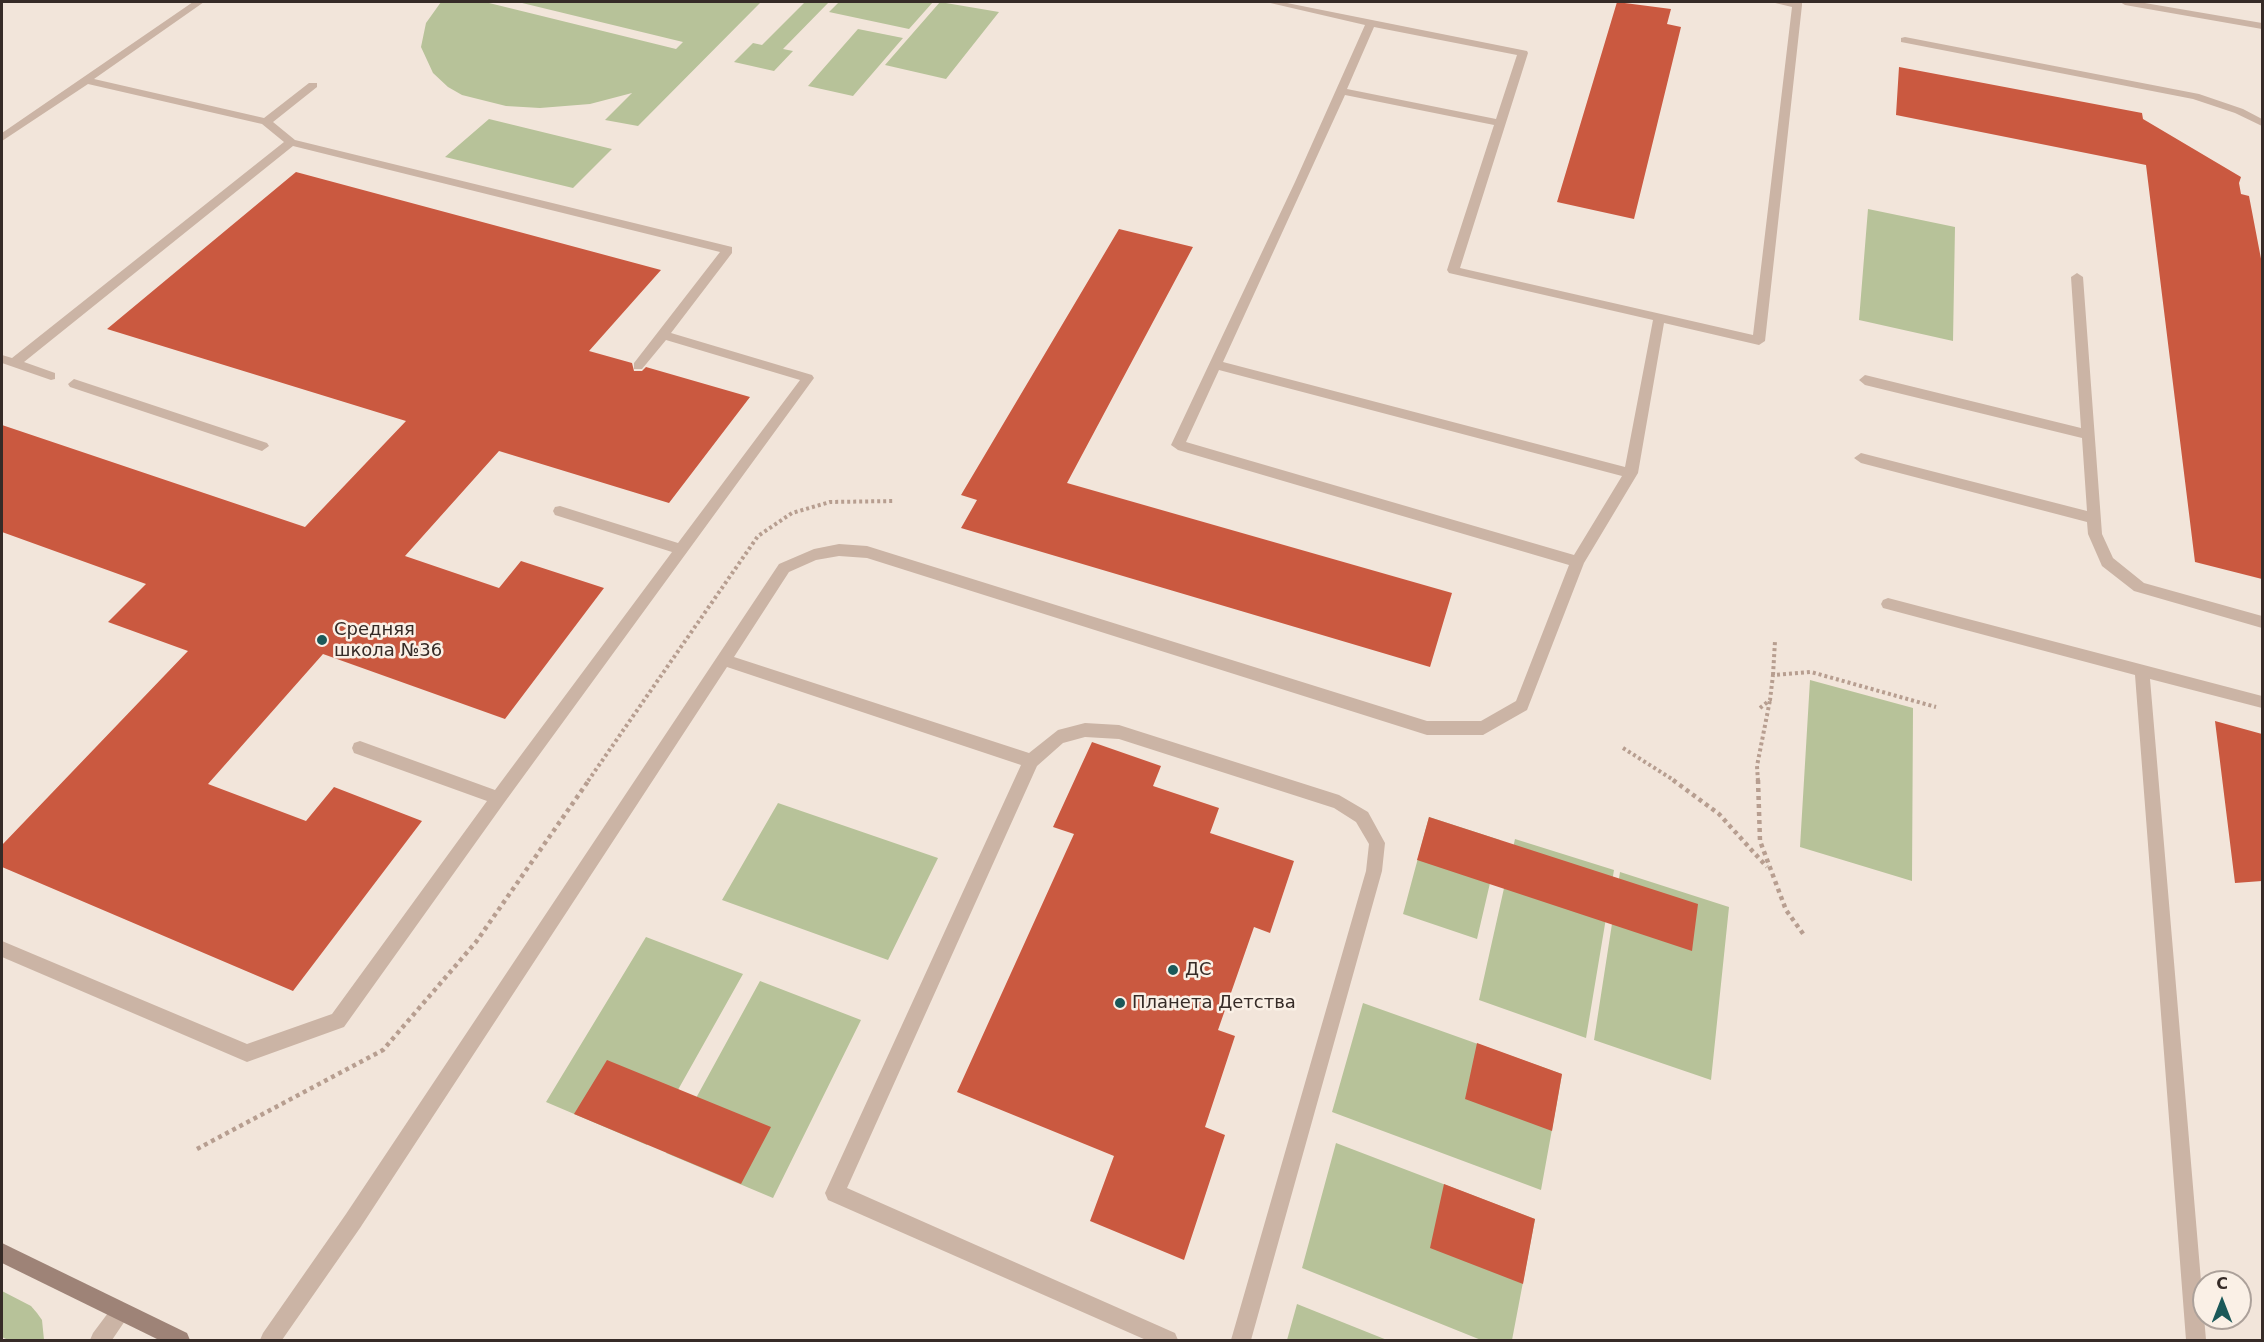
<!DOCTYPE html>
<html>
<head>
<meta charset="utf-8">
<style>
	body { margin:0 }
	#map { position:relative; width:2264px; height:1342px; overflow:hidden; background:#f2e5da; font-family:"DejaVu Sans",sans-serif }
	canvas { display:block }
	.frame { position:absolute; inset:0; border:3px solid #362b27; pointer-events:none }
	.north { position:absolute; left:2192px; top:1270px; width:60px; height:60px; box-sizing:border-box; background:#faf0e6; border:2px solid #aca19a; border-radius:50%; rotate:0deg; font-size:16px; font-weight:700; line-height:24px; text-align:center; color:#362b27 }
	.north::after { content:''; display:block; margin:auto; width:21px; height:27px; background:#1b5959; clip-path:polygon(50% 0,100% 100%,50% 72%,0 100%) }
</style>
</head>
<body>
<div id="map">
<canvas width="2264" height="1342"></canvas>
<div class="frame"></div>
<div class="north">С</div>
</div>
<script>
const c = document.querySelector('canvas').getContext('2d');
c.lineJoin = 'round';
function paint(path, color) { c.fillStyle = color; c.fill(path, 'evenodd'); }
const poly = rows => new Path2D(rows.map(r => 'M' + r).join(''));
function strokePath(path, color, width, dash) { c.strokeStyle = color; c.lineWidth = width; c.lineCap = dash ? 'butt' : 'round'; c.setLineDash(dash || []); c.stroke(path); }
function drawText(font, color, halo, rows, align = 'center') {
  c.font = font + ' "DejaVu Sans",sans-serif'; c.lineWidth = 5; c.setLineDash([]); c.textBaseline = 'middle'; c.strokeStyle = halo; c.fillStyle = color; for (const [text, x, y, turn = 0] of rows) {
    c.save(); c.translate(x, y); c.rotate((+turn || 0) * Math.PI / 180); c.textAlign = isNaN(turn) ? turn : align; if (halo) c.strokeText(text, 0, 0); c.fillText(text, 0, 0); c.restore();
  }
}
const green = poly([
	[441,2,485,2,676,49,683,42,518,2,761,2,638,126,605,120,632,93,590,104,540,108,506,106,462,95,448,87,433,73,421,47,426,23],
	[805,2,829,2,783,49,793,51,774,71,734,62,753,43,762,45],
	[839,2,933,2,909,29,829,12],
	[940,2,999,12,946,79,885,65],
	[858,29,903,38,853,96,808,86],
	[489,119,612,149,573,188,445,157],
	[1868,209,1955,227,1953,341,1859,320],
	[1810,680,1913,708,1912,881,1800,847],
	[778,803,938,858,888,960,722,900],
	[1429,817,1500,840,1477,939,1403,914],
	[1515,839,1614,870,1586,1038,1479,1000],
	[1620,872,1729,907,1711,1080,1594,1040],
	[646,937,743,974,647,1145,546,1102],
	[760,981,861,1020,773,1198,666,1153],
	[1363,1003,1562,1074,1541,1190,1332,1112],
	[1336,1143,1535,1219,1512,1340,1481,1340,1302,1268],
	[2,1291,31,1306,37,1313,42,1320,44,1340,8,1340,2,1337],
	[1297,1304,1387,1340,1287,1340]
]);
const building = poly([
	[1617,2,1671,9,1667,24,1681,27,1634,219,1557,202],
	[1899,67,2142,113,2143,119,2241,177,2239,183,2241,194,2249,196,2262,264,2262,579,2195,562,2146,165,1896,115],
	[296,172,661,270,589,351,632,363,634,371,642,371,646,367,750,397,669,503,499,451,405,556,499,588,521,561,604,588,505,719,323,654,208,784,306,821,334,787,422,821,293,991,2,867,2,845,188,651,108,622,146,584,2,532,2,425,305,527,406,421,107,329],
	[1119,229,1193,247,1067,483,1452,593,1430,667,961,528,977,500,961,495],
	[2215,721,2262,734,2262,881,2235,883],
	[1092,742,1161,766,1153,786,1219,808,1210,833,1294,861,1270,933,1254,927,1218,1030,1235,1036,1205,1127,1225,1135,1184,1260,1090,1221,1114,1156,957,1092,1074,834,1053,827],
	[1429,817,1698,904,1692,951,1417,860],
	[1477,1043,1562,1074,1552,1131,1465,1099],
	[607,1060,771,1127,741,1184,574,1114],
	[1444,1184,1535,1219,1523,1284,1430,1248]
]);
const pathFar1 = poly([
	[1773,675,1775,641],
	[1760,708,1770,700,1773,675,1811,672,1936,707],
	[1623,748,1675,781],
	[588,781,758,536,792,513,830,502,895,501],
	[1758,781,1757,766,1770,700]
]);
const path = poly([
	[1673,780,1719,814,1767,867],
	[1758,780,1760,841,1786,910,1804,935],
	[197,1149,383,1050,476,942,589,780]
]);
const lane = poly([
	[193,2,204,2,94,79,264,118,309,83,317,83,317,87,273,122,295,140,732,247,732,253,671,333,812,375,814,378,504,803,344,1027,247,1062,2,957,2,941,247,1044,332,1014,487,801,354,753,352,748,354,743,360,741,495,790,672,552,555,515,553,511,555,507,560,506,678,543,800,380,666,340,642,369,634,369,634,363,720,252,293,146,24,362,55,373,55,379,51,380,2,363,2,355,12,358,284,142,262,124,88,84,2,141,2,133,193,2],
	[1266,2,1282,2,1527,51,1528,53,1460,268,1753,335,1792,7,1771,2,1802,2,1802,5,1765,341,1759,345,1664,323,1638,473,1584,563,1527,710,1483,735,1427,735,867,558,839,556,816,560,789,572,734,657,1029,753,1058,730,1085,723,1119,725,1339,795,1368,812,1385,843,1382,871,1251,1340,1231,1340,1366,871,1369,844,1356,822,1334,808,1119,739,1085,737,1063,743,1037,766,847,1188,1175,1333,1178,1340,1146,1340,828,1200,825,1193,1021,765,727,667,360,1228,282,1340,260,1340,263,1333,346,1214,779,564,814,549,839,544,867,546,1427,721,1481,721,1516,701,1569,565,1178,450,1171,445,1295,182,1365,25,1266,2],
	[1374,27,1517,55,1496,119,1347,89,1374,27],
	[1345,95,1494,125,1447,270,1449,273,1653,320,1625,467,1223,362,1345,95],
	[1219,370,1622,476,1574,555,1186,442,1219,370],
	[1905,37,2199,94,2243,109,2262,119,2262,126,2235,113,2193,99,1901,42,1901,38,1905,37],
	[2077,273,2083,277,2102,534,2113,558,2144,583,2262,616,2262,628,2134,591,2102,566,2088,534,2087,522,1861,463,1854,458,1861,453,2087,511,2082,438,1865,385,1859,380,1865,375,2081,428,2071,277,2077,273],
	[74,379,267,443,269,446,262,451,70,387,68,384,74,379],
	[1888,598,2262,696,2262,708,2150,679,2206,1340,2186,1340,2135,675,1883,608,1881,604,1883,600,1888,598],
	[121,1302,128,1305,131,1312,112,1340,90,1340,93,1333,114,1305,121,1302]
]);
const street = poly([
	[2120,2,2139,2,2262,23,2262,29,2125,5,2120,2]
]);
const secondary = poly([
	[2,1243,187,1333,190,1340,159,1340,2,1263,2,1243]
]);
const markers = [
	[322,640,6,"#1b5959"],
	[1173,970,6,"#1b5959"],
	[1120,1003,6,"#1b5959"]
];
const poiNames = [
	["Средняя",334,630],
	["школа №36",334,651],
	["ДС",1185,970],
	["Планета Детства",1132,1003]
];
paint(green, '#b7c299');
paint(building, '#ca5940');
strokePath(pathFar1, '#b79e90', 4, [3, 3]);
strokePath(path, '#b79e90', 4.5, [4, 4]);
paint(lane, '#cbb4a5');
paint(street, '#cbb4a5');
paint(secondary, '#9e8377');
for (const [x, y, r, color] of markers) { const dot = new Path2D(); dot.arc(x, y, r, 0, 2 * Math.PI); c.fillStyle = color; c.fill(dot); strokePath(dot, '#faf0e6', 2); }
drawText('18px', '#362b27', '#faf0e6', poiNames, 'left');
</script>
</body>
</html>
